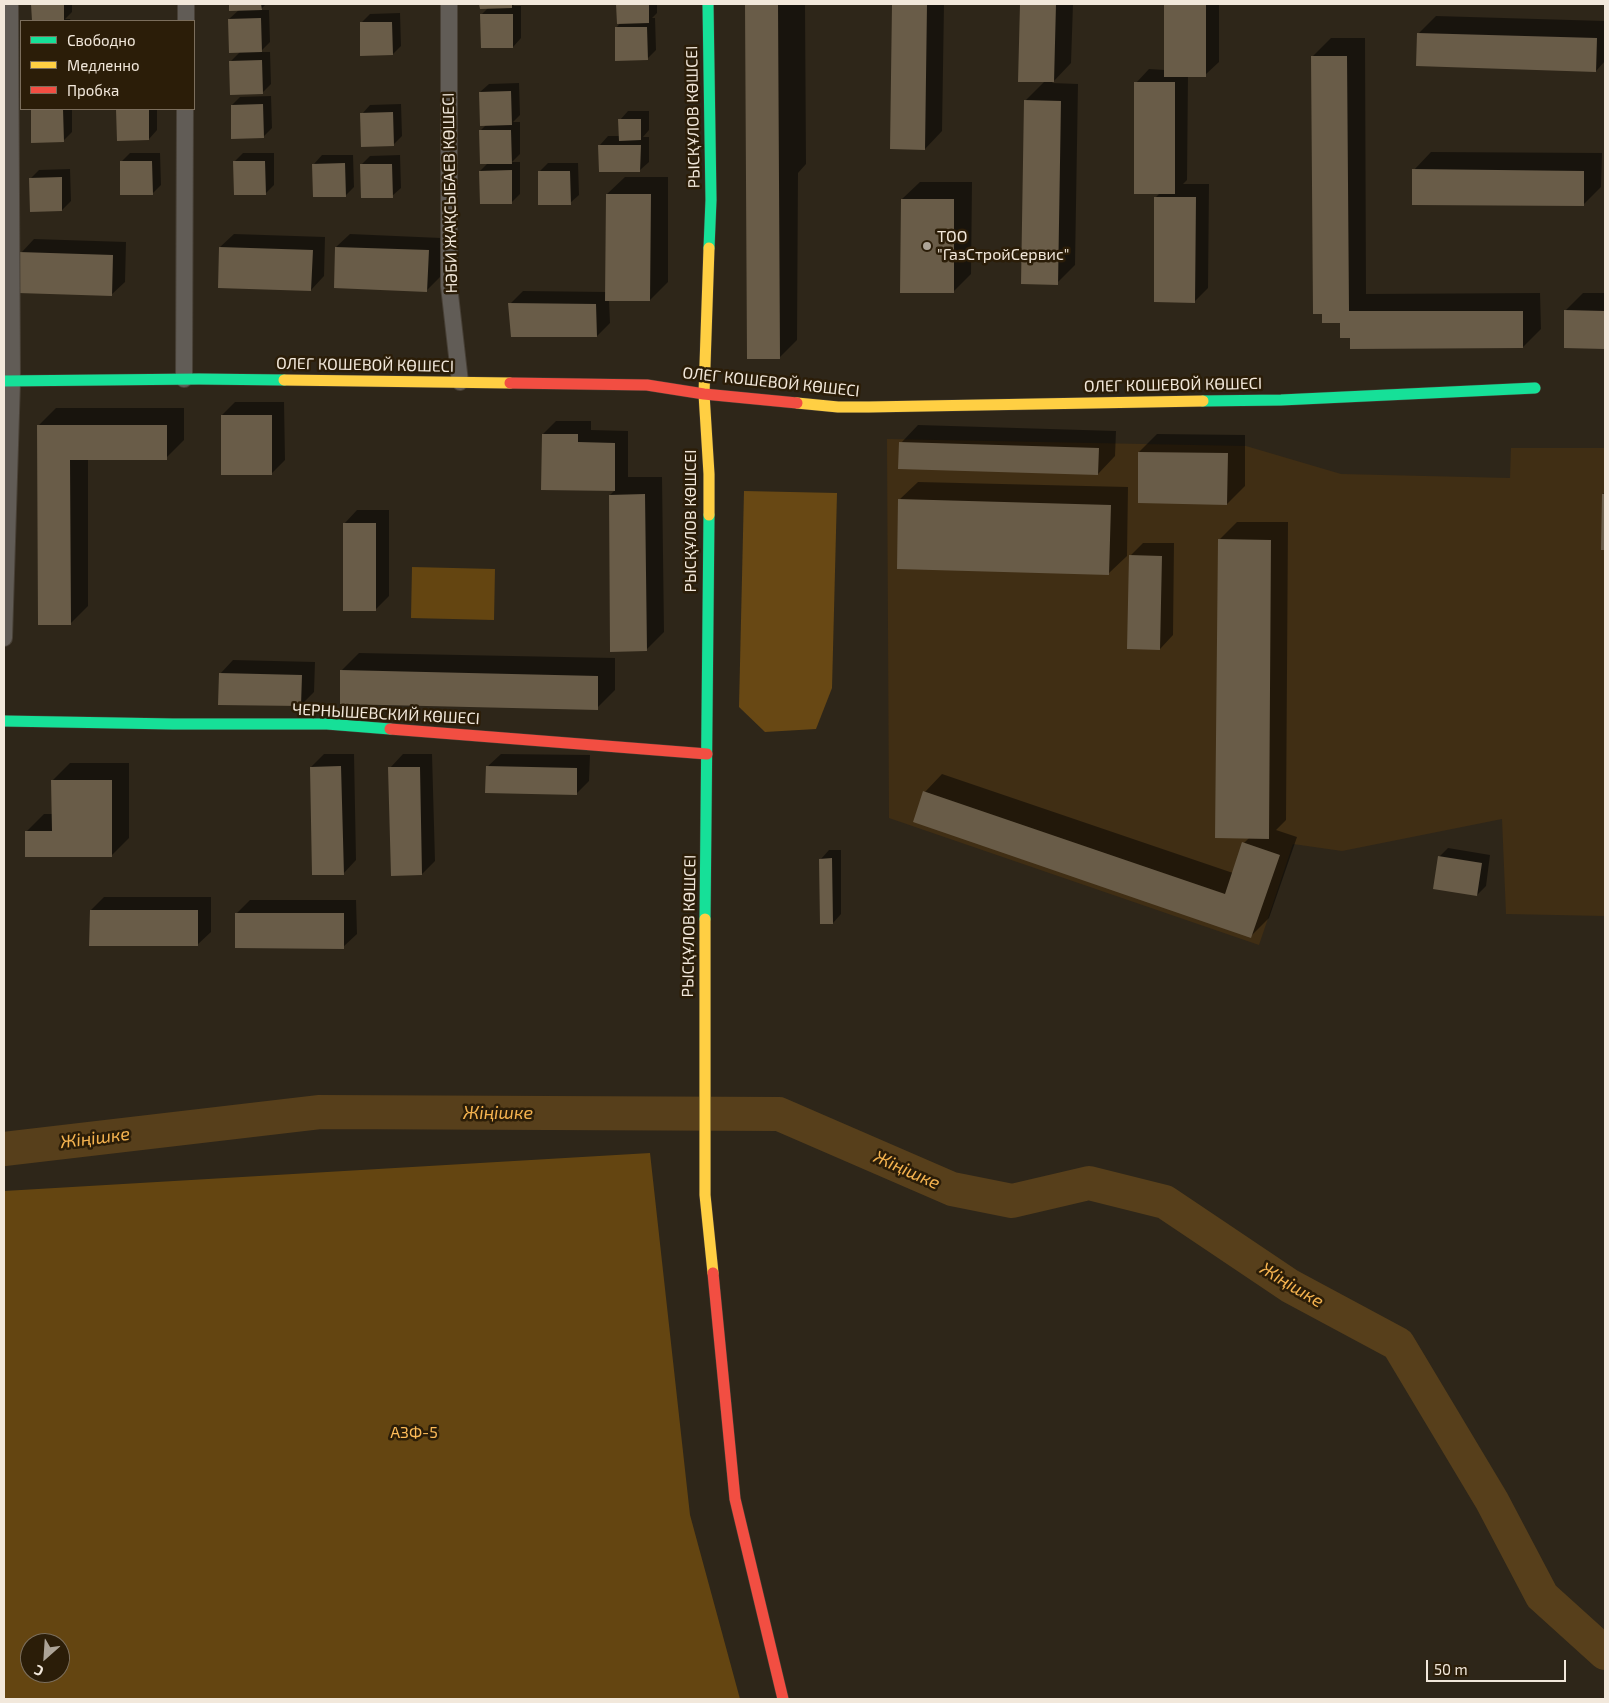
<!DOCTYPE html>
<html>
<head>
<meta charset="utf-8">
<style>
	body { margin:0 }
	#map { position:relative; width:1609px; height:1703px; overflow:hidden; background:#2e2619; font-family:"Exo 2",sans-serif }
	canvas { display:block }
	.frame { position:absolute; inset:0; border:5px solid #f2e8db; pointer-events:none }
	.legend { position:absolute; left:20px; top:20px; width:175px; height:90px; box-sizing:border-box; background:#2b1d08; border:1px solid #7b6e5c; margin:0; padding:6px 9px; list-style:none; font-size:15px; color:#f2e8db }
	.legend li { display:flex; align-items:center; gap:10px; height:25px }
	.legend b { width:25px; border:1px solid #7b6e5c }
	.north { position:absolute; left:20px; top:1633px; width:50px; height:50px; box-sizing:border-box; background:#2b1d08; border:1px solid #7b6e5c; border-radius:50%; rotate:206deg; font-size:14px; font-weight:700; line-height:20px; text-align:center; color:#f2e8db }
	.north::after { content:''; display:block; margin:auto; width:18px; height:22px; background:#ada497; clip-path:polygon(50% 0,100% 100%,50% 72%,0 100%) }
	.scale { position:absolute; left:1426px; top:1660px; width:140px; height:22px; box-sizing:border-box; border:2px solid #f2e8db; border-top:0; padding-left:6px; font-size:15px; line-height:18px; white-space:nowrap; color:#f2e8db; -webkit-text-stroke:4px #2b1d08; paint-order:stroke }
</style>
</head>
<body>
<div id="map">
<canvas width="1609" height="1703"></canvas>
<div class="frame"></div>
<ul class="legend">
<li><b style="height:6px;background:#16e098"></b>Свободно</li>
<li><b style="height:6px;background:#ffcf43"></b>Медленно</li>
<li><b style="height:6px;background:#f24e42"></b>Пробка</li>
</ul>
<div class="north">С</div>
<div class="scale">50 m</div>
</div>
<script>
const c = document.querySelector('canvas').getContext('2d');
c.lineJoin = 'round';
function paint(path, color) { c.fillStyle = color; c.fill(path, 'evenodd'); }
const poly = rows => new Path2D(rows.map(r => 'M' + r).join(''));
function strokePath(path, color, width, dash) { c.strokeStyle = color; c.lineWidth = width; c.lineCap = dash ? 'butt' : 'round'; c.setLineDash(dash || []); c.stroke(path); }
function drawText(font, color, halo, rows, align = 'center') {
  c.font = font + ' "Exo 2",sans-serif'; c.lineWidth = 5; c.setLineDash([]); c.textBaseline = 'middle'; c.strokeStyle = halo; c.fillStyle = color; for (const [text, x, y, turn = 0] of rows) {
    c.save(); c.translate(x, y); c.rotate((+turn || 0) * Math.PI / 180); c.textAlign = isNaN(turn) ? turn : align; if (halo) c.strokeText(text, 0, 0); c.fillText(text, 0, 0); c.restore();
  }
}
const built = poly([
	[887,439,1246,446,1341,474,1510,478,1511,448,1605,448,1605,916,1506,914,1502,819,1342,851,1293,844,1259,945,889,818]
]);
const green = poly([
	[412,567,495,569,494,620,411,618],
	[650,1153,690,1515,740,1699,4,1699,4,1191],
	[30,1643,60,1643,60,1673,30,1673]
]);
const forest = poly([
	[744,491,837,493,832,688,816,729,765,732,739,707]
]);
const shadow = poly([
	[33,4,72,4,72,12,65,19,70,19,71,21,33,21],
	[230,4,266,4,260,10,269,10,270,42,260,52,270,52,271,84,262,93,231,61,241,51,229,19,240,9,230,9],
	[481,4,515,4,513,6,521,6,521,38,513,47,481,15,488,8,481,8],
	[617,4,657,4,657,13,652,18,655,18,656,50,647,59,616,28,621,22,618,22],
	[747,4,805,4,806,164,798,173,797,340,779,358,749,192],
	[894,4,944,4,942,131,925,149,891,148],
	[1021,4,1073,4,1071,63,1052,83,1078,84,1075,265,1057,283,1025,101,1045,81,1019,80],
	[1165,4,1219,4,1219,62,1205,75,1188,75,1187,180,1183,184,1209,184,1208,288,1194,302,1156,197,1160,193,1136,83,1149,69,1165,70],
	[400,13,401,46,393,54,361,23,370,14],
	[1436,16,1605,21,1605,61,1596,71,1418,34],
	[1331,38,1365,38,1366,294,1540,293,1541,329,1523,347,1351,337,1341,322,1313,56],
	[519,83,520,115,513,122,520,122,520,154,512,162,520,162,520,194,512,202,480,171,488,163,480,131,487,124,480,92,489,84],
	[271,96,272,128,263,137,232,105,240,97],
	[401,104,402,136,393,145,362,114,370,105],
	[32,109,72,109,72,132,63,141,33,141],
	[117,109,157,109,157,130,149,139,118,139],
	[628,111,649,111,649,130,643,137,649,137,649,162,640,170,600,145,608,136,620,136,620,120],
	[1431,152,1602,153,1601,187,1583,205,1414,170],
	[130,153,160,153,161,185,153,193,121,162],
	[243,153,274,153,274,185,266,193,234,162],
	[322,155,353,155,354,187,345,196,314,164],
	[400,155,401,188,392,196,361,165,370,156],
	[548,163,578,163,579,195,570,203,539,172],
	[70,169,71,201,62,210,30,179,39,170],
	[625,177,668,177,668,282,650,300,609,300,610,323,597,336,510,304,523,291,607,292,607,194],
	[920,182,972,182,971,274,953,292,902,199],
	[234,234,325,237,324,276,311,290,220,247],
	[350,234,441,238,440,277,427,290,336,247],
	[34,239,126,242,125,282,111,295,21,253],
	[1583,293,1605,293,1605,347,1565,347,1565,311],
	[235,402,284,402,285,460,272,473,222,415],
	[56,408,184,408,184,440,166,458,88,458,88,606,70,624,38,426],
	[556,421,591,421,591,430,628,431,628,477,662,477,664,632,646,650,610,495,615,490,542,489,543,434],
	[918,425,1116,431,1115,456,1098,474,901,443],
	[1157,434,1245,435,1245,486,1227,504,1139,452],
	[918,482,1128,487,1127,556,1109,573,900,499],
	[1605,492,1605,549,1602,549,1603,494],
	[357,510,389,510,389,596,375,610,344,524],
	[1237,522,1288,522,1286,820,1276,830,1297,837,1269,918,1251,936,915,821,925,792,942,774,1233,873,1244,843,1249,838,1219,540],
	[1143,543,1174,543,1173,635,1160,649,1130,556],
	[359,653,615,658,615,690,597,708,341,671],
	[233,660,315,662,314,692,301,705,220,674],
	[324,754,354,754,356,860,343,874,311,767],
	[403,754,432,754,435,861,422,874,390,768],
	[501,754,590,755,589,781,576,794,487,767],
	[70,763,129,763,129,838,111,856,26,832,44,814,53,814,52,781],
	[1448,848,1490,855,1486,886,1477,895,1439,857],
	[829,850,841,850,841,914,833,923,821,859],
	[104,897,211,897,211,932,197,945,91,910],
	[250,900,356,900,357,934,343,947,237,913]
]);
const river = poly([
	[4,1149,320,1112,779,1114,952,1189,1012,1201,1089,1183,1165,1202,1290,1286,1398,1344,1492,1501,1542,1596,1605,1653]
]);
const building = poly([
	[31,4,64,4,64,21,32,21],
	[229,4,261,4,262,10,229,11],
	[479,4,512,4,512,8,480,9],
	[616,4,649,4,649,23,617,24],
	[745,4,778,4,780,359,747,359],
	[892,4,927,4,925,150,890,149],
	[1020,4,1056,4,1054,82,1018,82],
	[1164,4,1206,4,1206,77,1164,77],
	[480,14,513,14,513,48,481,48],
	[261,18,262,52,229,53,228,19],
	[360,22,392,22,393,55,360,56],
	[615,27,647,27,648,60,615,61],
	[1417,33,1597,38,1596,72,1416,66],
	[1311,56,1347,56,1349,311,1523,311,1523,348,1350,349,1350,338,1340,338,1340,323,1322,323,1322,314,1313,314],
	[262,60,263,94,230,95,229,61],
	[1134,82,1175,82,1175,194,1134,194],
	[511,91,512,125,480,126,479,92],
	[1024,100,1061,101,1058,285,1021,284],
	[263,104,264,138,231,139,231,105],
	[31,109,63,109,64,142,31,143],
	[116,109,149,109,149,140,117,141],
	[393,112,394,146,361,147,360,113],
	[618,119,641,119,641,140,619,141],
	[479,130,511,130,512,164,480,164],
	[598,145,641,145,640,172,599,172],
	[120,161,152,161,153,195,120,195],
	[233,161,265,161,266,195,234,195],
	[345,163,346,197,313,197,312,164],
	[360,164,392,164,393,198,361,198],
	[1412,169,1584,171,1584,206,1412,205],
	[512,170,512,204,480,204,479,171],
	[538,171,570,171,571,205,538,205],
	[62,177,62,211,30,212,29,178],
	[606,194,651,194,650,301,605,301],
	[1154,197,1196,197,1195,303,1154,302],
	[901,199,954,199,954,293,900,293],
	[219,247,313,250,311,291,218,288],
	[335,247,429,250,427,292,334,288],
	[19,252,113,255,112,296,18,293],
	[508,303,596,304,597,337,511,337],
	[1564,310,1605,311,1605,349,1564,348],
	[221,415,272,415,272,475,221,475],
	[37,425,167,425,167,460,70,460,71,625,38,625],
	[542,434,578,434,578,442,615,443,615,491,541,490],
	[899,442,1099,448,1098,475,898,469],
	[1138,452,1228,453,1227,505,1138,503],
	[645,494,647,651,610,652,609,495],
	[1602,494,1605,494,1605,550,1601,550],
	[898,499,1111,505,1109,575,897,569],
	[343,523,376,523,376,611,343,611],
	[1218,539,1271,540,1269,839,1215,838],
	[1129,555,1162,556,1160,650,1127,649],
	[340,670,598,676,598,710,340,704],
	[219,673,302,675,301,706,218,705],
	[341,766,344,875,312,875,310,767],
	[486,766,577,768,577,795,485,793],
	[388,767,420,767,422,875,391,876],
	[51,780,112,780,112,857,25,857,25,831,52,831],
	[923,791,1225,894,1242,842,1280,855,1251,938,913,822],
	[1438,856,1482,863,1477,896,1433,889],
	[832,858,833,924,820,924,819,859],
	[90,910,198,910,198,946,89,946],
	[235,913,344,913,344,949,235,948]
]);
const street = poly([
	[449,4,449,286,460,382],
	[186,21,186,4],
	[184,379,185,109],
	[4,638,12,381,10,4]
]);
const fast = poly([
	[708,4,711,200,709,248],
	[4,381,199,379,284,380],
	[1203,401,1281,400,1535,388],
	[4,721,173,724,327,724,390,729],
	[705,919,709,515]
]);
const slow = poly([
	[284,380,510,383],
	[797,403,838,407,869,407,1203,401],
	[709,515,709,474,704,394,709,248],
	[705,919,705,1195,713,1273]
]);
const jam = poly([
	[510,383,647,385,704,394,797,403],
	[390,729,707,754],
	[713,1273,735,1499,783,1699]
]);
const markers = [
	[927,246,5,"#ada497"]
];
const streetNames = [
	["РЫСҚҰЛОВ КӨШСЕІ",693,117,-91],
	["НӘБИ ЖАҚСЫБАЕВ КӨШЕСІ",450,193,-91],
	["ОЛЕГ КОШЕВОЙ КӨШЕСІ",365,365,1],
	["ОЛЕГ КОШЕВОЙ КӨШЕСІ",771,382,6],
	["ОЛЕГ КОШЕВОЙ КӨШЕСІ",1173,385,-1],
	["РЫСҚҰЛОВ КӨШСЕІ",691,521,-90],
	["ЧЕРНЫШЕВСКИЙ КӨШЕСІ",386,714,3],
	["РЫСҚҰЛОВ КӨШСЕІ",689,926,-89]
];
const poiNames = [
	["ТОО",937,237],
	["\"ГазСтройСервис\"",937,255]
];
const parkNames = [
	["АЗФ-5",414,1433]
];
const waterNames = [
	["Жіңішке",498,1113],
	["Жіңішке",95,1138,-7],
	["Жіңішке",907,1170,24],
	["Жіңішке",1292,1285,31]
];
paint(built, '#402e14');
paint(green, '#644511');
paint(forest, '#684814');
paint(shadow, '#0007');
strokePath(river, '#573f1b', 34);
paint(building, '#695c48');
strokePath(street, '#484036', 18);
strokePath(fast, '#484036', 12);
strokePath(slow, '#484036', 12);
strokePath(jam, '#484036', 12);
strokePath(street, '#615c56', 16);
strokePath(fast, '#16e098', 11);
strokePath(slow, '#ffcf43', 11);
strokePath(jam, '#f24e42', 11);
for (const [x, y, r, color] of markers) { const dot = new Path2D(); dot.arc(x, y, r, 0, 2 * Math.PI); c.fillStyle = color; c.fill(dot); strokePath(dot, '#2b1d08', 2); }
drawText('16px', '#f2e8db', '#2b1d08', streetNames);
drawText('16px', '#f2e8db', '#2b1d08', poiNames, 'left');
drawText('16px', '#febc59', '#2b1d08', parkNames);
drawText('italic 18px', '#f5b34f', '#2b1d08', waterNames);
</script>
</body>
</html>
